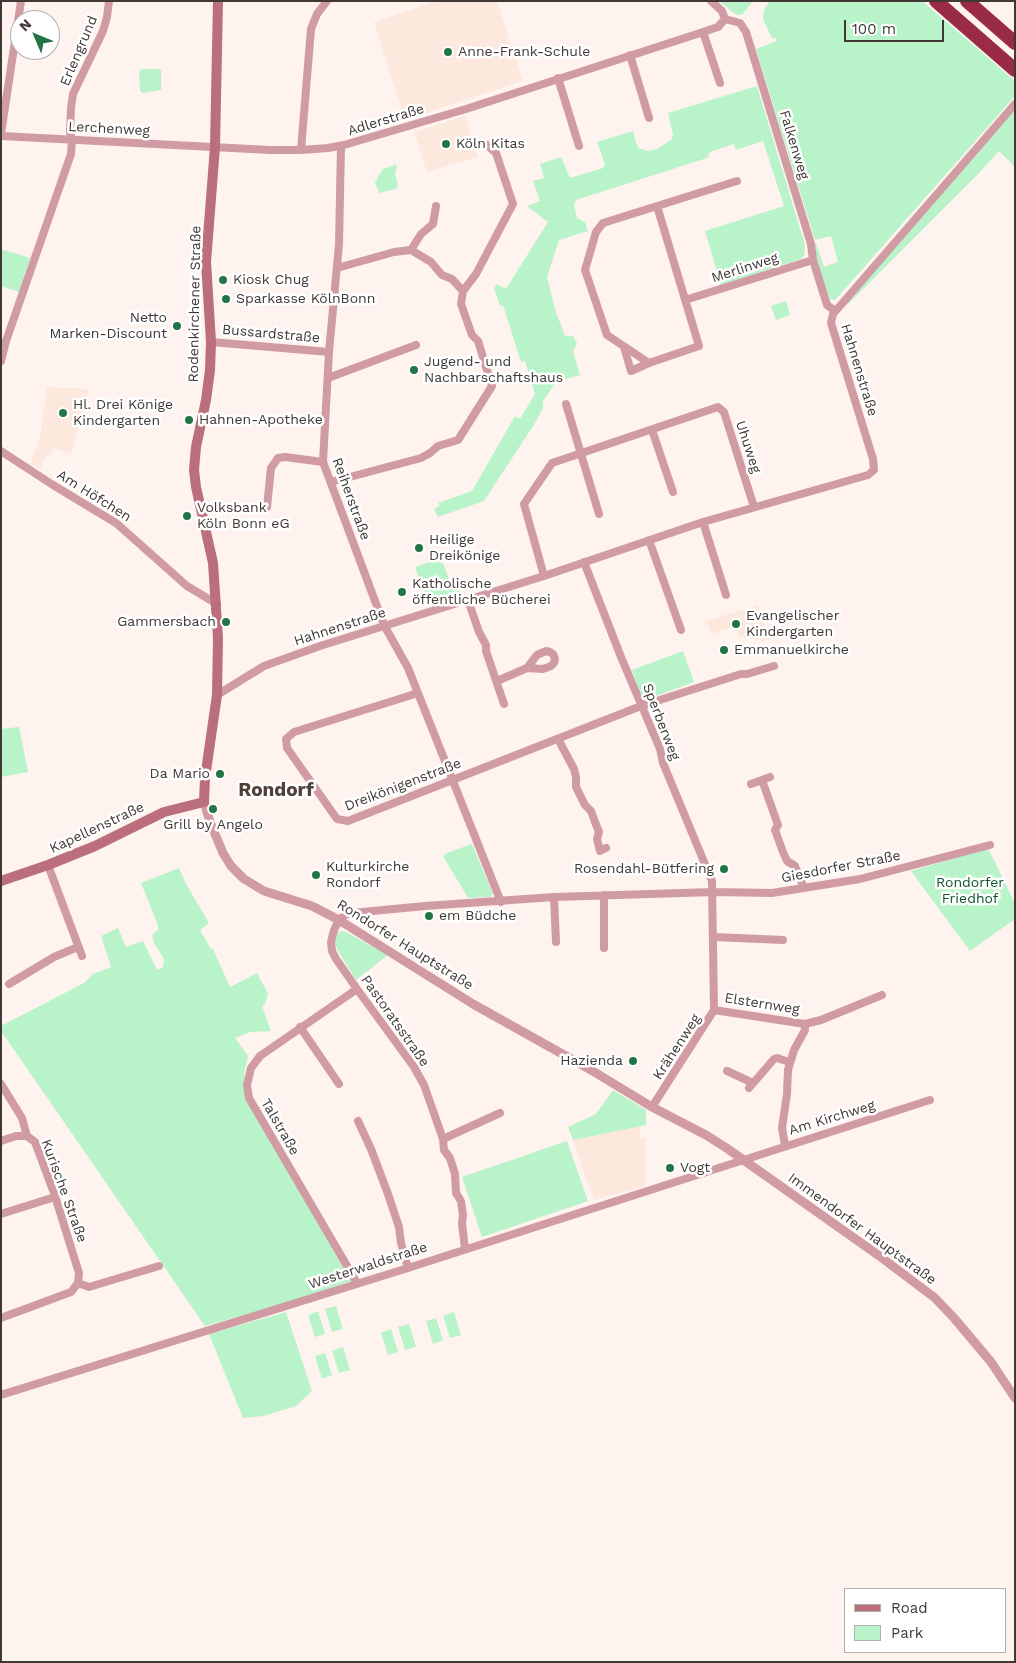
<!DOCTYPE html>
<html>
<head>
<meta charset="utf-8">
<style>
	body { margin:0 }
	#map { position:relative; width:1016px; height:1663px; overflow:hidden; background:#fef3ee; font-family:"Work Sans",sans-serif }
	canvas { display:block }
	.frame { position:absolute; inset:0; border:2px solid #3f3835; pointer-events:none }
	.legend { position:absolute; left:844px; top:1588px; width:162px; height:65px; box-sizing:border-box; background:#fff; border:1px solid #b2afae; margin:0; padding:6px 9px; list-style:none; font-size:15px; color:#3f3835 }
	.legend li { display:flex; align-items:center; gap:10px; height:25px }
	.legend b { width:25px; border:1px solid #b2afae }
	.north { position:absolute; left:10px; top:10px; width:50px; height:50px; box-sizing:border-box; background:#fff; border:1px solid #b2afae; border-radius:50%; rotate:315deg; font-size:14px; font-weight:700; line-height:20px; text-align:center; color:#3f3835 }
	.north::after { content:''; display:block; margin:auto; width:18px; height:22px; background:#237547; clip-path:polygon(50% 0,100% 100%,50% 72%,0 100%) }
	.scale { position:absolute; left:844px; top:20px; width:100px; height:22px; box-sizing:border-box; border:2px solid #3f3835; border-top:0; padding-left:6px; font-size:15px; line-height:18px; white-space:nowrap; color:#3f3835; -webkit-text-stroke:4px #fff; paint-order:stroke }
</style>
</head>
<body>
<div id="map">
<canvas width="1016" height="1663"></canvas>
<div class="frame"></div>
<ul class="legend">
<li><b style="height:6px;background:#bb6e7b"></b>Road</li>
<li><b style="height:14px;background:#b8f3c9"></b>Park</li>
</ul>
<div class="north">N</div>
<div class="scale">100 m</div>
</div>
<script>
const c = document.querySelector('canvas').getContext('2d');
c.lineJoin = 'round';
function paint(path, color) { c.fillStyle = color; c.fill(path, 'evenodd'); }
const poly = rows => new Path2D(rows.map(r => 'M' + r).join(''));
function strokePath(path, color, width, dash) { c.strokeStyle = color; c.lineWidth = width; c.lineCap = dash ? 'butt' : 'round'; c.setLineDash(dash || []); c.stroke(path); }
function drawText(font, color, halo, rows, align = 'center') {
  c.font = font + ' "Work Sans",sans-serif'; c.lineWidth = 5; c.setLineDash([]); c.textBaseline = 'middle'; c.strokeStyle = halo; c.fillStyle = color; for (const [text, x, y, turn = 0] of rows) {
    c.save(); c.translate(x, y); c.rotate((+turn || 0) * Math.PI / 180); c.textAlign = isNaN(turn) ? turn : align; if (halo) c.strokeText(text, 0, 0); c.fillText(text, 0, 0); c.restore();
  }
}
const built = poly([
	[437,1,497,1,523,81,405,120,374,22],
	[465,116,478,157,427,172,414,132],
	[47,387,89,389,71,454,53,448,50,456,46,455,40,469,31,464,40,437],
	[758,605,769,640,763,641,738,636,739,631,735,631,734,627,711,634,706,621],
	[640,1125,640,1138,646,1138,646,1186,594,1200,573,1140]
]);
const green = poly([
	[719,1,753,1,743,14,739,15,735,14],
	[770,1,922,1,1015,81,1015,96,835,300,830,299,821,276,814,247,816,243,824,267,838,262,831,236,815,240,756,49,777,41,776,38,772,38,763,19,764,10],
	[141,69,159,69,161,70,161,90,143,93,140,91,139,71],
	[757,86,805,245,804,256,801,259,721,285,705,231,784,206,763,141,736,150,734,144,710,152,707,158,576,200,574,205,577,218,585,222,588,231,559,240,547,277,556,312,565,336,573,336,577,343,573,351,580,375,556,382,543,401,543,408,535,423,484,501,438,517,434,509,440,506,438,503,472,491,515,416,520,419,535,394,525,361,521,362,503,305,500,306,494,288,497,284,506,289,548,222,527,206,540,201,533,181,544,178,540,164,561,157,570,178,603,168,605,164,597,142,633,131,636,143,639,148,648,151,657,149,671,140,673,135,668,113],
	[1015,110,1015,167,999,151,978,174,847,305,847,302],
	[397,164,395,174,398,185,396,189,379,193,375,183,381,171,383,169],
	[1,249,30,258,19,292,1,286],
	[786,301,790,315,776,320,771,306],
	[441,558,452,587,457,585,461,592,428,603,415,567],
	[683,651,694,682,643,701,632,670],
	[19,727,28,772,1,777,1,729],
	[472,844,493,894,490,897,468,898,443,856,447,853],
	[986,849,990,852,1015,904,1015,919,970,951,911,871],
	[179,868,186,884,209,923,200,930,211,949,213,949,230,987,257,973,268,994,265,1004,262,1006,271,1031,250,1032,235,1038,248,1056,244,1073,246,1099,351,1281,294,1301,205,1326,1,1031,1,1026,84,983,93,974,111,967,101,936,118,928,126,947,143,941,157,970,163,967,164,959,154,943,152,935,158,930,158,925,141,883],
	[343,931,346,932,388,955,356,980,338,951,335,943,336,937,339,932],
	[613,1090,646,1110,646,1125,573,1140,568,1127,596,1114],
	[567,1141,588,1201,482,1237,462,1177],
	[336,1306,343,1329,332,1332,325,1309],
	[318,1311,325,1334,315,1337,308,1315],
	[286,1312,312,1391,296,1406,263,1416,243,1418,209,1334],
	[454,1312,461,1335,450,1338,443,1316],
	[436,1318,443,1340,433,1344,426,1321],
	[409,1324,416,1347,405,1350,398,1327],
	[391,1329,398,1352,388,1355,381,1333],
	[343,1347,350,1370,339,1373,332,1351],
	[325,1353,332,1375,322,1379,315,1356]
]);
const minor = poly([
	[711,1,722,11,725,19],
	[725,19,740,23,746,32,811,244,813,260,827,305,835,311],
	[703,32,720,83],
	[630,55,649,118],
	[558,78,579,146],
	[1,134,21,1],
	[1,136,270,150,301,150,328,148,344,145,466,109,694,35,718,27,725,19],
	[341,146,339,244,329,352,323,462,384,625,408,668,501,902],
	[301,150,311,29,317,14,327,1],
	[411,250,421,234,433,224,436,206],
	[337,268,394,252,411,250,431,262,442,275,452,279,463,291],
	[685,300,813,260],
	[211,342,329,352],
	[624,347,631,371,649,363,699,346,657,206],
	[1,361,6,341,71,154,72,140,70,132,71,108,73,94,103,31,107,17,109,1],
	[649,363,607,335,585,270,596,232,603,223,737,181],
	[328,378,416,345],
	[566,404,599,514],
	[652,430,673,492],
	[1,451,53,485,116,523,187,586,217,604],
	[331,482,421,458,430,453,438,446,458,440,492,386,478,341,472,335,461,304,463,291,476,274,513,204,496,153,487,145],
	[267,507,271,468,278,458,285,457,323,462],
	[703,522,726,595],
	[649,540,681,630],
	[584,562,621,657,660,749,663,763,675,792,712,881,714,1010,652,1107],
	[544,576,524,504,552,463,718,407,724,412,754,507],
	[468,600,479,632,486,645,486,651,504,704],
	[497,681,527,668,543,669,551,666,554,663,555,659,553,654,550,652,546,651,537,655,527,668],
	[418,693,294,732,286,739,287,748,337,819,348,821,641,706,741,674,747,674,774,666],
	[217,695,264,666,320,646,544,576,703,522,868,475,874,470,873,459,831,323,833,314,1015,104],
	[558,739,574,769,576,777,576,787,585,805,591,811,595,822,599,832,597,839,600,851,606,848],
	[762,780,778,825,775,830,783,852,787,861,795,866,804,888],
	[751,784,770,777],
	[48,865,82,956],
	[554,897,556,942],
	[714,937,783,940],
	[604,948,604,895],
	[9,984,54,957,78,947],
	[357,989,260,1056,251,1068,247,1085,249,1098,357,1283],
	[714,1010,805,1024,821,1020,882,995],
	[300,1027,339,1084],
	[727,1071,753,1083],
	[1,1084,22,1118,27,1136],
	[749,1088,774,1059,777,1058,789,1062],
	[358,1121,371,1149,388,1194,399,1227,401,1243,408,1268],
	[443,1139,500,1113],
	[1,1141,16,1136,27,1136,35,1142,54,1193,79,1273,78,1283],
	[785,1145,782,1128,787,1094,788,1070,794,1050,805,1030,805,1024],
	[1,1214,55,1197],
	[465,1249,462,1223,463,1215,461,1201,456,1193,455,1174,450,1158,444,1150,443,1139,424,1085,414,1067,357,989,336,959,332,951,331,942,334,930,339,920,345,915,352,913,425,906,554,897,714,892,772,893,860,879,990,845],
	[78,1283,89,1287,159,1266],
	[1,1318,71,1292,78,1283],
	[1,1395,408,1268,930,1100]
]);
const tertiary = poly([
	[204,802,210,822,223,853,231,866,244,879,264,891,312,906,339,920,473,1004,591,1070,652,1107,706,1135,728,1149,878,1255,935,1298,954,1318,991,1362,1015,1398]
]);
const secondary = poly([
	[1,881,48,865,95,846,164,812,204,802,205,778,217,695,218,638,213,563,196,487,194,470,196,447,206,400,210,370,211,342,206,262,215,147,218,1]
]);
const motorway = poly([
	[936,1,1015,70],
	[967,1,1015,43]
]);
const markers = [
	[448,52,5,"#237547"],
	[446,144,5,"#237547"],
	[223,280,5,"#237547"],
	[226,299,5,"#237547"],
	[177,326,5,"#237547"],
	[414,370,5,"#237547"],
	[63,413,5,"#237547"],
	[189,420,5,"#237547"],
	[187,516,5,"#237547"],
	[419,548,5,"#237547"],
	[402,592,5,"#237547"],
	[226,622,5,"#237547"],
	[736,624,5,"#237547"],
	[724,650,5,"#237547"],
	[220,774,5,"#237547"],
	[213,809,5,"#237547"],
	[724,869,5,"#237547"],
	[316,875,5,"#237547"],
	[429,916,5,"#237547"],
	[633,1061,5,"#237547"],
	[670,1168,5,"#237547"]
];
const streetNames = [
	["Erlengrund",79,51,-67],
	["Adlerstraße",386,120,-17],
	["Lerchenweg",109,129,3],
	["Falkenweg",794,145,73],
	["Merlinweg",745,268,-18],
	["Rodenkirchener Straße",195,304,-89],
	["Bussardstraße",271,334,5],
	["Hahnenstraße",859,370,73],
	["Uhuweg",748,447,72],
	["Am Höfchen",94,496,32],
	["Reiherstraße",351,499,70],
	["Hahnenstraße",340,627,-18],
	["Sperberweg",661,722,69],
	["Dreikönigenstraße",403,785,-21],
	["Kapellenstraße",97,828,-25],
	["Giesdorfer Straße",841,867,-11],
	["Rondorfer Hauptstraße",405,945,32],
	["Elsternweg",762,1004,9],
	["Pastoratsstraße",395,1021,55],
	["Krähenweg",677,1047,-57],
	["Am Kirchweg",832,1118,-17],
	["Talstraße",280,1127,60],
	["Kurische Straße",64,1191,70],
	["Immendorfer Hauptstraße",862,1229,36],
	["Westerwaldstraße",368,1266,-18]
];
const poiNames = [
	["Anne-Frank-Schule",458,52],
	["Köln Kitas",456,144],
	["Kiosk Chug",233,280],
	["Sparkasse KölnBonn",236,299],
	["Netto",167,318,"right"],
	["Marken-Discount",167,334,"right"],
	["Jugend- und",424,362],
	["Nachbarschaftshaus",424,378],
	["Hl. Drei Könige",73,405],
	["Kindergarten",73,421],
	["Hahnen-Apotheke",199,420],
	["Volksbank",197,508],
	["Köln Bonn eG",197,524],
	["Heilige",429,540],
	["Dreikönige",429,556],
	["Katholische",412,584],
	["öffentliche Bücherei",412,600],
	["Evangelischer",746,616],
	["Kindergarten",746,632],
	["Gammersbach",216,622,"right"],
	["Emmanuelkirche",734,650],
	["Da Mario",210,774,"right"],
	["Grill by Angelo",213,825,"center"],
	["Kulturkirche",326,867],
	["Rondorf",326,883],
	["Rosendahl-Bütfering",714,869,"right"],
	["em Büdche",439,916],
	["Hazienda",623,1061,"right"],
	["Vogt",680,1168]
];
const parkNames = [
	["Rondorfer",970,883],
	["Friedhof",970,899]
];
const districtNames = [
	["Rondorf",276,790]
];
paint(built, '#fde8de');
paint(green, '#b8f3c9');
strokePath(minor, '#d19ba3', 8);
strokePath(tertiary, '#d19ba3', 9);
strokePath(secondary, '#bb6e7b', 10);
strokePath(motorway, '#992b47', 14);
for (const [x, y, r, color] of markers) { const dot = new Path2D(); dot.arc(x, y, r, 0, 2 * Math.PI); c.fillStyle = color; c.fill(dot); strokePath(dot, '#fff', 2); }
drawText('14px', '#3f3835', '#fff', streetNames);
drawText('14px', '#3f3835', '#fff', poiNames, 'left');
drawText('14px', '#0c532d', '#fff', parkNames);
drawText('bold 19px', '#4f4039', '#fff', districtNames);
</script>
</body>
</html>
